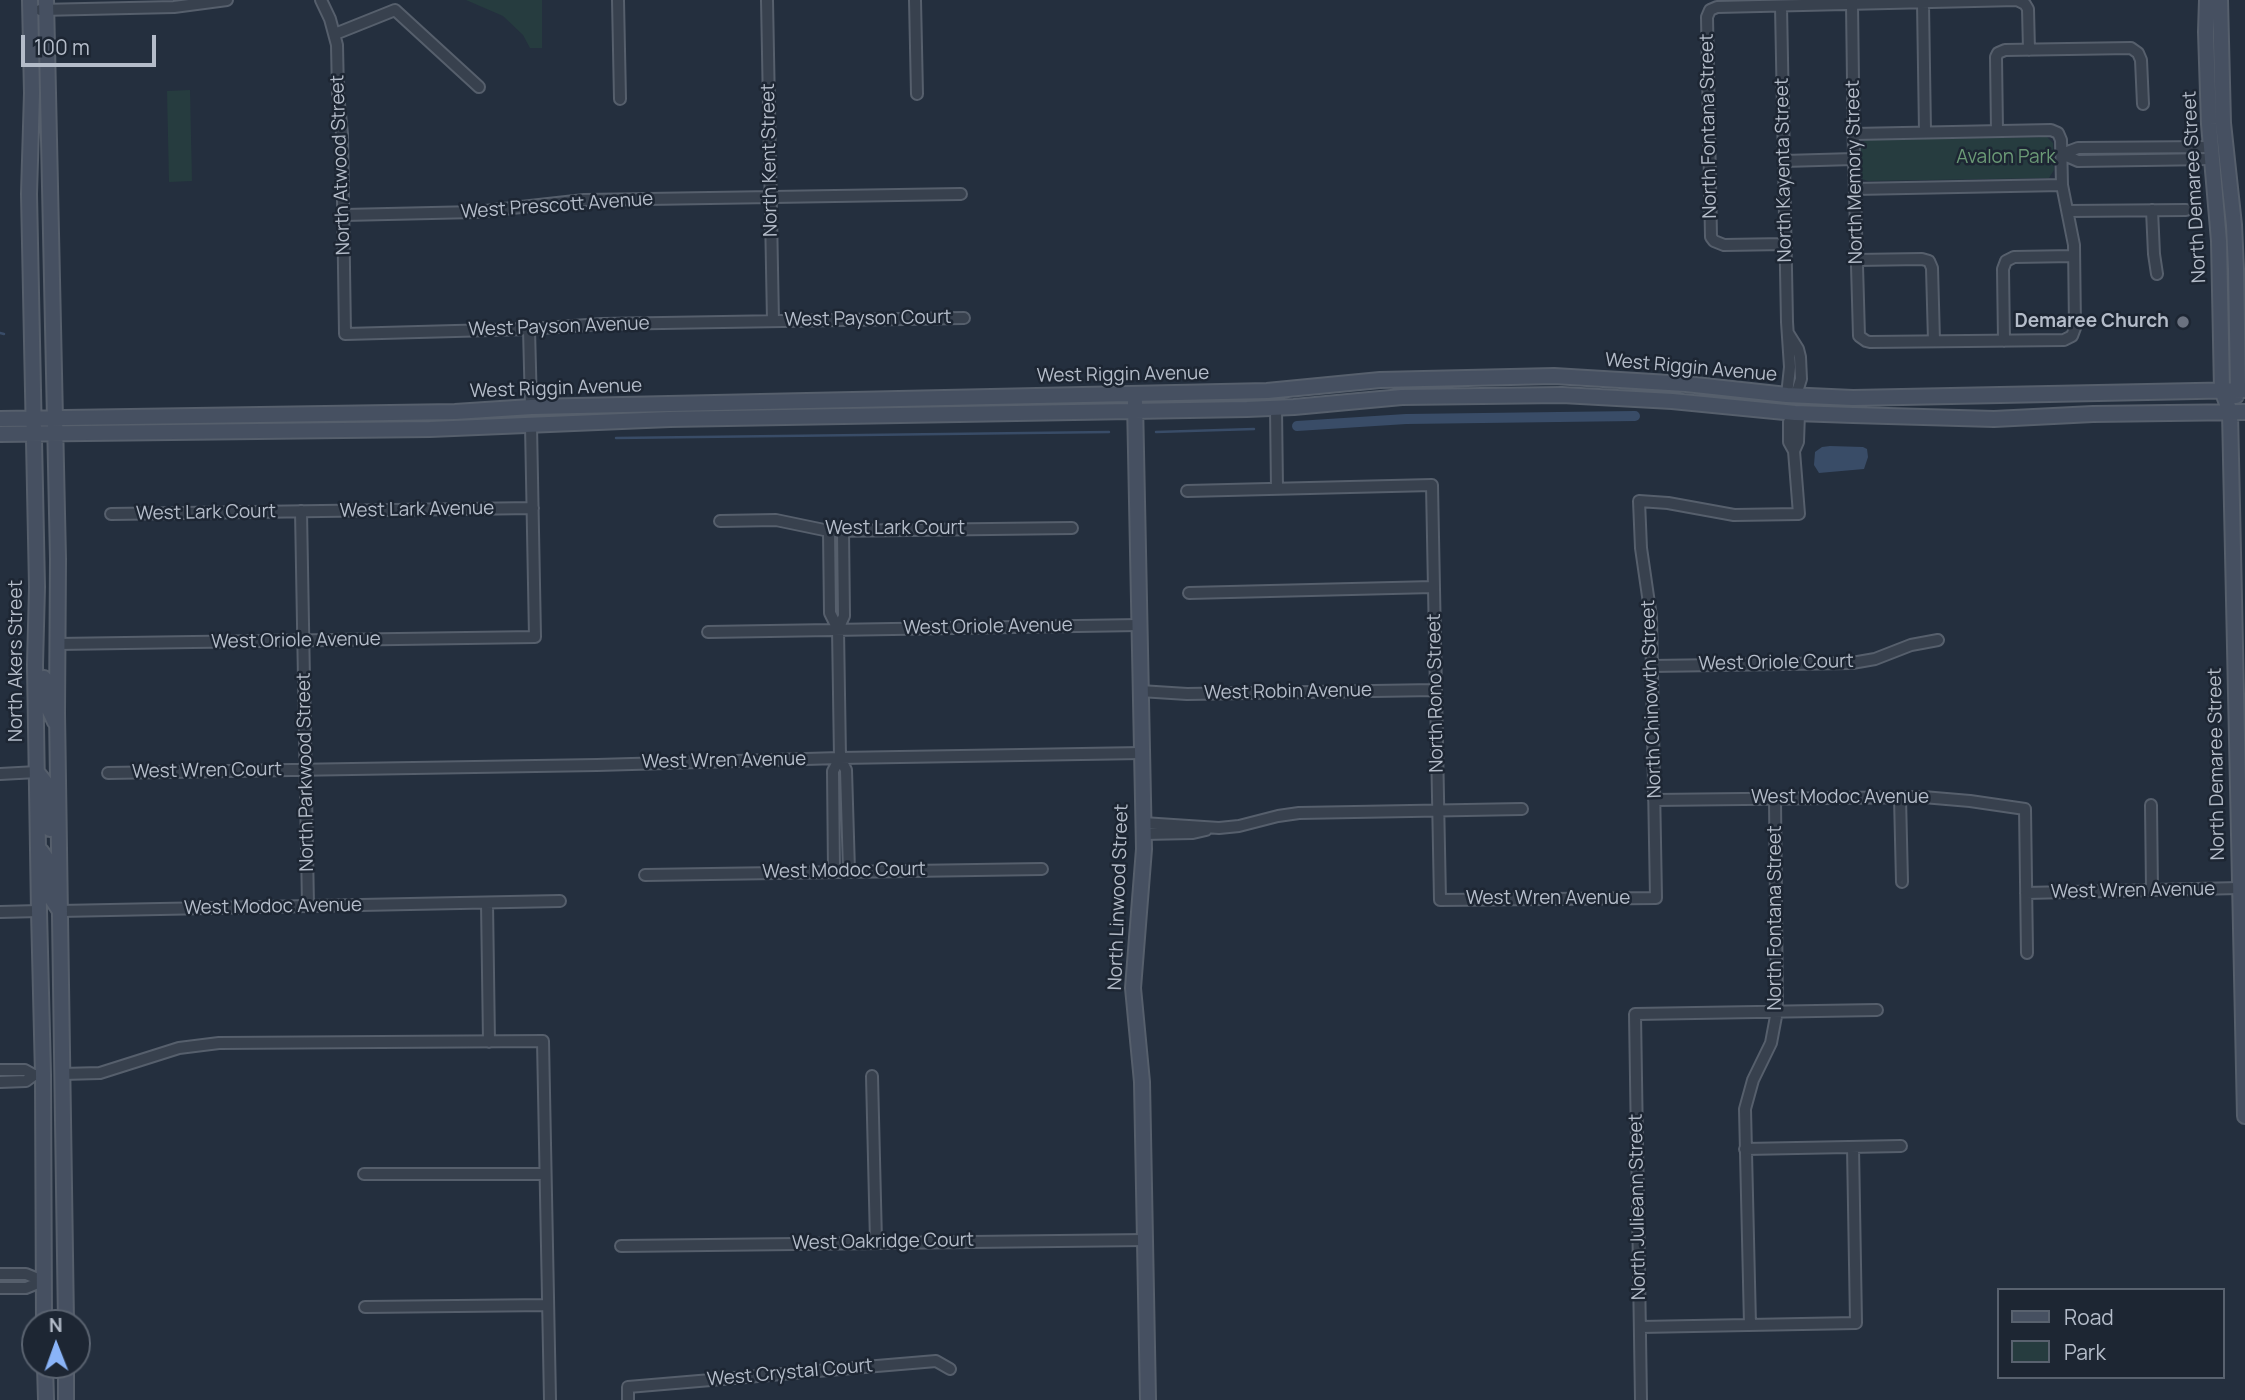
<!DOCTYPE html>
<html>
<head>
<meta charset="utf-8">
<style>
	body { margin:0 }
	#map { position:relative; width:2245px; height:1400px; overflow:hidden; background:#242f3e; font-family:Manrope,sans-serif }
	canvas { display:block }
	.legend { position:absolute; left:1997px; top:1288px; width:228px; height:91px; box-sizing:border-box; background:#1d2633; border:2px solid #59626f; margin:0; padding:9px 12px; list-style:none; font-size:21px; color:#b4bcc9 }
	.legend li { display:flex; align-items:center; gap:14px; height:35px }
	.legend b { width:35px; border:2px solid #59626f }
	.north { position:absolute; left:21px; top:1309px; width:70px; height:70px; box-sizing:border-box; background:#1d2633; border:2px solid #59626f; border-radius:50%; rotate:359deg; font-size:19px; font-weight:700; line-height:28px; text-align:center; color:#b4bcc9 }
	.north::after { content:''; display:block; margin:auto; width:24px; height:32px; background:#8ab4f8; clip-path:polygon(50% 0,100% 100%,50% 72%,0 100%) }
	.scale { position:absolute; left:21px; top:35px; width:135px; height:32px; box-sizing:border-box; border:4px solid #b4bcc9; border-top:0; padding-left:9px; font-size:21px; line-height:24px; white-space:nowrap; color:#b4bcc9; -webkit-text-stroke:5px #1d2633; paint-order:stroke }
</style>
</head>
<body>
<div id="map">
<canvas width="2245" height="1400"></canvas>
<ul class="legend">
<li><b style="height:9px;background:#465061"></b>Road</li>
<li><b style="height:19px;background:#263c3f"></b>Park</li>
</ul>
<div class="north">N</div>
<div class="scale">100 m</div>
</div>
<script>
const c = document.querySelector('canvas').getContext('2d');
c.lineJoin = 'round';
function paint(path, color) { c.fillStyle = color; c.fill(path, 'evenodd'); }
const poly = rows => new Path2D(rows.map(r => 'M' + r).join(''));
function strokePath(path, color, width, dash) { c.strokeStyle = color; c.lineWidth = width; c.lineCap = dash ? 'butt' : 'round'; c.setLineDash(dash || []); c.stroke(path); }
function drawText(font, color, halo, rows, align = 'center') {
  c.font = font + ' Manrope,sans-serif'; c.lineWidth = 5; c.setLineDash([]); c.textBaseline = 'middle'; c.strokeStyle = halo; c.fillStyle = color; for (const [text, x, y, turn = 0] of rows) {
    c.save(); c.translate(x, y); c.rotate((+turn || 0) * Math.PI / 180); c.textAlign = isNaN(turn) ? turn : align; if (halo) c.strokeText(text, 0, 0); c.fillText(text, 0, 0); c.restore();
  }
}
const green = poly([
	[466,0,542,0,542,48,530,48,523,35,503,16],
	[190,90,192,181,169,182,167,91],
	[2047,137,2053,143,2054,170,2049,178,1868,181,1862,179,1860,175,1859,147,1865,140]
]);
const water = poly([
	[1830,446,1863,447,1867,449,1868,457,1864,469,1819,473,1814,465,1815,452,1822,447]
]);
const stream = poly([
	[0,333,4,334],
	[1156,432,1254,429],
	[616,438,1109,432]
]);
const canal = poly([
	[1297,426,1406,419,1635,416]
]);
const street = poly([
	[321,0,330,19,337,45,338,94,342,134,345,334,529,329,602,324,964,318],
	[618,0,620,99],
	[767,0,773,321],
	[915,0,917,94],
	[1923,3,1925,132],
	[1852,4,1854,159,1859,336,1866,341,1870,342,2064,340,2072,336,2075,328,2074,245,2062,185,2061,140,2058,133,2051,130,1854,134],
	[1781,6,1787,322,1790,367,1787,395],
	[40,10,174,7,227,0],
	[335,34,395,10,479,87],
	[1997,131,1996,57,1998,53,2005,50,2131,48,2138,53,2141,60,2143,104],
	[2062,154,2078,161,2211,159],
	[2062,154,2078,148,2210,147],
	[1784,161,1854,159],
	[1855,189,2062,185],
	[2152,210,2154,254,2157,274],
	[2068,211,2186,210],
	[344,215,476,212,584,200,961,194],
	[1785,244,1724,245,1714,241,1711,237,1707,17,1710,10,1717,7,2017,0,2025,4,2028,9,2029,50],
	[1856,260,1922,259,1929,261,1932,268,1934,341],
	[529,329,531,407],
	[1788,333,1798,349,1800,357,1801,379,1796,395],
	[2004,341,2003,269,2006,261,2014,257,2074,256],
	[1276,408,1277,489],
	[1794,451,1789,442,1789,422,1795,413],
	[1187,491,1432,485,1440,900,1656,898,1651,617,1641,548,1639,501,1668,503,1734,515,1799,514,1794,451,1798,442,1799,413],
	[301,511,308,906],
	[111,514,533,508],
	[720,521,776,520,829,531,1072,528],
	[829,531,830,613,838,629],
	[1189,593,1433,587],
	[708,632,1139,625],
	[57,644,535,637,531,425],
	[1652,666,1852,663,1875,659,1911,645,1938,640],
	[1140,691,1187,694,1435,690],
	[840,758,846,770,849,871],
	[108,773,597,765,840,758,1142,753],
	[0,774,37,772],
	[1900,797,1902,882],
	[1654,800,1923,797,1970,801,2025,809,2027,953],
	[2151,805,2152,890],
	[1143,823,1219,828,1239,826,1278,816,1299,813,1522,809],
	[1143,834,1193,833,1206,830],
	[834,871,833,771,840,758,838,629,844,616,843,531],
	[645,875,1042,869],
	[2026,893,2239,888],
	[487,903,489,1042],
	[60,911,560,901],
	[0,912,39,911],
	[0,1070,25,1070,34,1075,43,1075],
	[62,1074,100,1073,179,1048,219,1043,543,1041,550,1400],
	[872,1076,876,1242],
	[0,1082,26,1081,34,1075],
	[1745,1149,1901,1146],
	[364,1174,545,1174],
	[621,1246,1146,1240],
	[0,1274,26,1274,43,1281],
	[0,1288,26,1288,43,1281],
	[365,1307,548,1305],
	[1750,1325,1745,1109,1753,1080,1771,1043,1777,1011,1775,799],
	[1640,1327,1856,1323,1853,1147],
	[628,1400,628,1387,936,1361,950,1369],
	[1641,1400,1635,1014,1877,1010]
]);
const secondary = poly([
	[30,0,32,93,29,194,37,587,35,665,39,911,43,1075,44,1323],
	[46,0,58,559,57,713,66,1323],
	[2207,0,2206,32,2209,124,2219,241,2222,390,2230,412,2245,1116],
	[2220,0,2223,123,2234,225,2236,269,2238,390,2236,396],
	[1135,402,1144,849,1133,988,1142,1082,1148,1400],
	[0,419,455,412,531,407,1267,391,1380,380,1554,376,1686,384,1787,395,1853,398,2245,390],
	[0,434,430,429,670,419,1247,409,1294,407,1402,397,1562,395,1672,401,1795,413,1853,415,1994,419,2093,414,2245,412],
	[44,678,48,707,55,722],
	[37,772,48,786,50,829],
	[41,851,46,858,49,875,48,893,60,911],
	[45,1365,46,1400],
	[66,1400,66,1365]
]);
const markers = [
	[2183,322,7,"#6b7280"]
];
const streetNames = [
	["North Fontana Street",1709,126,-91],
	["North Kent Street",770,160,-91],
	["North Atwood Street",341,165,-92],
	["North Kayenta Street",1784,170,-91],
	["North Memory Street",1855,172,-91],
	["North Demaree Street",2195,187,-93],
	["West Prescott Avenue",557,206,-4],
	["West Payson Court",868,319,-1],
	["West Payson Avenue",559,327,-2],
	["West Riggin Avenue",1691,368,5],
	["West Riggin Avenue",1123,375,-1],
	["West Riggin Avenue",556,389,-2],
	["West Lark Avenue",417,510,-1],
	["West Lark Court",206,513,-1],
	["West Lark Court",895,529],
	["West Oriole Avenue",988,627,-1],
	["West Oriole Avenue",296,641,-1],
	["North Akers Street",17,661,-90],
	["West Oriole Court",1776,663,-1],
	["West Robin Avenue",1288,692,-1],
	["North Rono Street",1436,693,-91],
	["North Chinowth Street",1652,699,-92],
	["West Wren Avenue",724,761,-1],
	["North Demaree Street",2217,764,-91],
	["West Wren Court",207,771,-1],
	["North Parkwood Street",306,772,-91],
	["West Modoc Avenue",1840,798],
	["West Modoc Court",844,871,-1],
	["West Wren Avenue",2133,891,-1],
	["North Linwood Street",1119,897,-88],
	["West Wren Avenue",1548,899],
	["West Modoc Avenue",273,907,-1],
	["North Fontana Street",1776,918,-90],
	["North Julieann Street",1638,1207,-91],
	["West Oakridge Court",883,1242,-1],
	["West Crystal Court",790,1373,-5]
];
const parkNames = [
	["Avalon Park",2006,158]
];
const poiNames = [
	["Demaree Church",2169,322]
];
paint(green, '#263c3f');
paint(water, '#394c67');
strokePath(stream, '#394c67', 2.5);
strokePath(canal, '#394c67', 10);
strokePath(street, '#565f6c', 14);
strokePath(secondary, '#565f6c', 18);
strokePath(street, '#38414e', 10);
strokePath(secondary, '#465061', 14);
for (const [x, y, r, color] of markers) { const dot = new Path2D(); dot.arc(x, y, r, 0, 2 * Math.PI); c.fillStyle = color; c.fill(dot); strokePath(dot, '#1d2633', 2.5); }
drawText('19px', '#b4bcc9', '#1d2633', streetNames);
drawText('19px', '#6b9a76', '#1d2633', parkNames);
drawText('bold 19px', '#b4bcc9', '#1d2633', poiNames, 'right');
</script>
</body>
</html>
